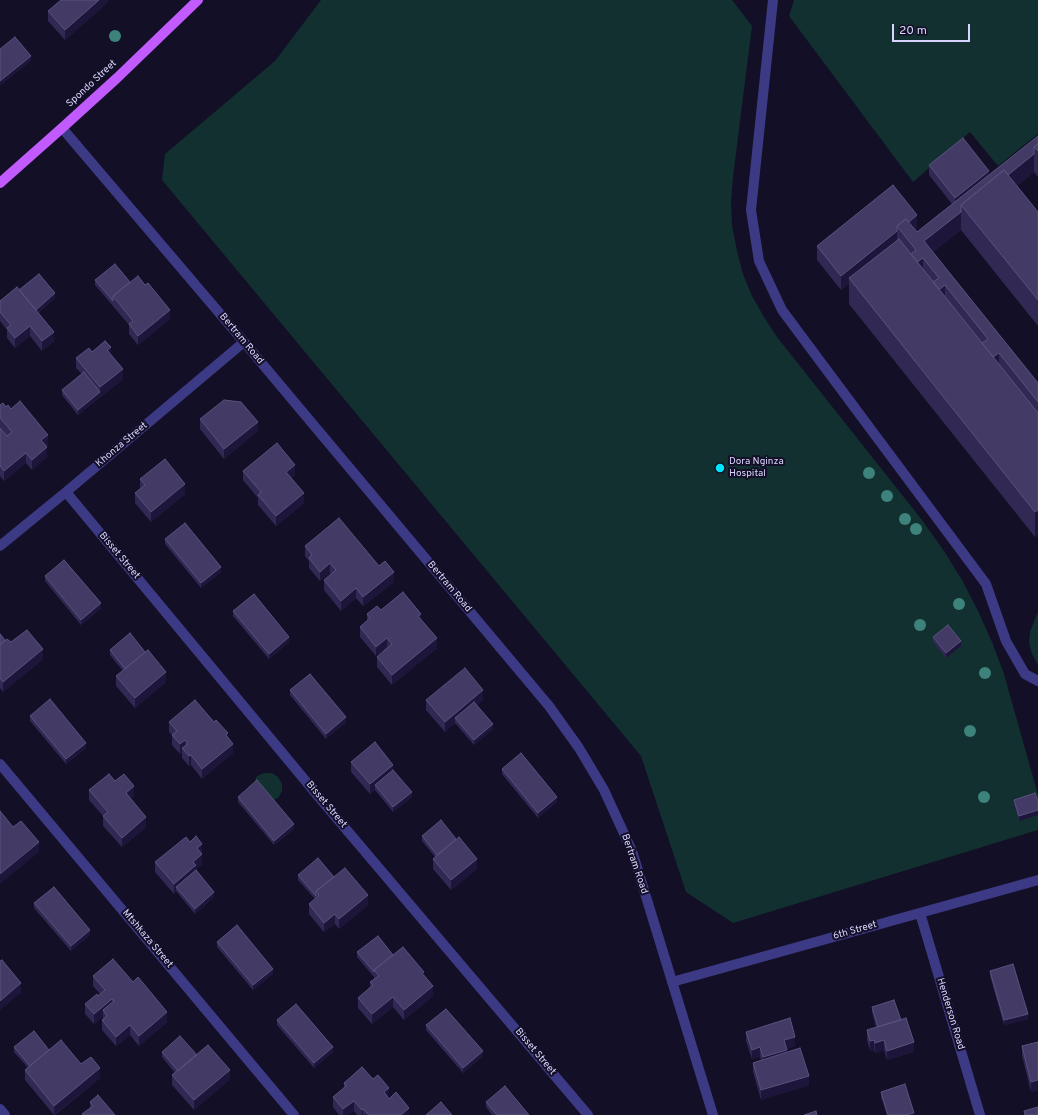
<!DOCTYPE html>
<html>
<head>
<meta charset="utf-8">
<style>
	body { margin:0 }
	#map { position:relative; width:1038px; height:1115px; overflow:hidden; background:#130f26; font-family:Overpass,sans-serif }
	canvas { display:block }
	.scale { position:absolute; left:892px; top:24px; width:78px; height:18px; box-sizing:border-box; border:2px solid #d9d4ff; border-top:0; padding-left:5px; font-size:12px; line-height:14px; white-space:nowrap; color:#d9d4ff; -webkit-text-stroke:3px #130f26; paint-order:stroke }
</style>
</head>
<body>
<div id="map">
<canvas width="1038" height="1115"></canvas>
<div class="scale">20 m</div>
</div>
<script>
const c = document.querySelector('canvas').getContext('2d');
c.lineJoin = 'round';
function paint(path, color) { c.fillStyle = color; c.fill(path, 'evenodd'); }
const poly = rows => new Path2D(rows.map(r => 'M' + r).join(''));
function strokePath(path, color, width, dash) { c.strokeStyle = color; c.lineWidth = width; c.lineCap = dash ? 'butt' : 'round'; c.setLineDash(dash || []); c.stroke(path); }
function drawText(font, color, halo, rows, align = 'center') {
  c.font = font + ' Overpass,sans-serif'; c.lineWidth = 4; c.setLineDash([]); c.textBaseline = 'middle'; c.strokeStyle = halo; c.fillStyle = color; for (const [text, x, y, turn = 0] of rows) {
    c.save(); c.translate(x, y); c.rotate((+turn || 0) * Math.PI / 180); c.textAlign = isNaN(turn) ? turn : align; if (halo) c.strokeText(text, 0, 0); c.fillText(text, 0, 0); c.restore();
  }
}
const green = poly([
	[321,0,732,0,752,26,733,177,731,202,732,226,737,251,743,274,752,296,764,317,777,337,922,520,944,551,962,580,978,611,992,642,1004,674,1038,795,1038,830,733,923,686,892,641,756,162,180,165,154,275,61],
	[794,0,1038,0,1038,134,998,166,970,132,913,182,789,16],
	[1038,611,1038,665,1032,654,1029,643,1030,632],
	[264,773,272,773,278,777,282,784,282,791,278,798,271,801,253,791,254,783,257,776]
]);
const minor = poly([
	[773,0,751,210,759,261,782,310,986,584,1006,641,1025,674,1038,681],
	[62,128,244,342,549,706,579,748,604,790,632,851,713,1115],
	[66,492,323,802,588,1115],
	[0,546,66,492,244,342],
	[0,764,294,1115],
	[920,913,980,1115],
	[672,982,1038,880],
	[0,1109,5,1115]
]);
const major = poly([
	[0,183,62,128,117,78,198,0]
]);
const trees = [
	[115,36],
	[869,473],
	[887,496],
	[905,519],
	[916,529],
	[959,604],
	[920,625],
	[985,673],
	[970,731],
	[984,797]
];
const wall = poly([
	[108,0,108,2,65,40,48,21,48,11],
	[1038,136,1038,177,1034,172,1017,186,1038,212,1038,326,961,230,933,252,1038,383,1038,535,1035,537,849,304,849,284,841,290,817,260,817,246,893,185,917,230,916,231,917,232,952,204,929,175,929,165,989,175],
	[95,280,130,282,170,319,138,345,129,334,129,325,95,285],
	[19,290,55,298,38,313,54,341,42,351,30,336,15,348,7,338,7,330,0,321,0,301],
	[92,352,111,355,123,379,78,415,62,395,62,390,82,374,76,368,76,358],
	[0,405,11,409,48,445,46,446,47,457,32,470,26,463,4,481,0,476],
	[200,419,258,431,224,459,200,429],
	[243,471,295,475,291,478,304,503,276,526,258,505,258,498,243,480],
	[140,479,185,494,151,522,135,503,135,493,140,489],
	[165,539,221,572,201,588,165,544],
	[305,546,379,566,394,582,363,606,356,598,341,611,324,590,324,580,331,574,330,573,320,581,309,568,309,561,305,556],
	[45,576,101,608,81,625,45,581],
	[381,610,421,620,437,648,392,685,377,667,377,657,388,648,376,656,360,637,360,627,367,621,367,614],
	[233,611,289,642,269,659,233,616],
	[0,634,5,640,11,642,43,659,3,692,0,688],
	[933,637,961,646,946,658,933,642],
	[110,650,166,682,135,708,116,686,116,676,123,671,110,655],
	[290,690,346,722,326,739,290,695],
	[426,700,483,700,477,705,493,729,474,745,455,723,445,732,426,710],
	[30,716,86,748,66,764,30,721],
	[169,722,214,722,228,737,233,753,202,779,191,765,189,766,182,758,182,752,180,754,172,745,172,735,169,732],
	[351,762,393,770,412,797,393,812,375,790,370,794,351,772],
	[502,769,557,802,538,818,502,774],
	[115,781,134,796,130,799,146,827,122,847,103,826,103,816,89,800,89,790],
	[1035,793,1019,821,1014,805,1014,800],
	[238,797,294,829,274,845,238,802],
	[422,836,477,869,451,890,433,869,433,859,435,857,422,841],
	[190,842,202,844,202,864,196,869,196,870,214,897,195,914,176,891,174,894,155,872,155,862],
	[298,875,334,877,368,905,339,929,335,924,324,932,309,914,309,904,315,899,298,880],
	[34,903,90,935,71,951,34,908],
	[217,942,273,974,253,990,217,947],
	[357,952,393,955,424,975,433,996,404,1020,393,1007,372,1024,358,1008,358,998,370,987,370,982,374,979,374,977,357,957],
	[990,971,1028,1019,1004,1025,990,976],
	[93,976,167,1022,139,1046,130,1035,116,1046,102,1030,102,1020,103,1019,103,1016,94,1024,85,1014,85,1004,100,994,93,986],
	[872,1007,901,1020,914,1052,887,1060,884,1050,875,1053,874,1050,870,1051,867,1040,867,1030,876,1027,872,1012],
	[277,1020,333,1052,314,1068,277,1025],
	[426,1025,483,1056,463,1073,426,1030],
	[746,1032,795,1046,787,1049,787,1052,809,1085,761,1100,753,1072,753,1063,761,1060,760,1057,752,1059,746,1041],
	[1038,1042,1038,1090,1031,1092,1022,1056,1022,1046],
	[14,1047,49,1050,81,1064,100,1078,55,1115,54,1115,25,1080,25,1070,28,1068,14,1052],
	[162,1052,197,1055,230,1079,194,1110,172,1085,172,1075,175,1073,162,1057],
	[344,1083,389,1098,388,1098,409,1115,357,1115,354,1111,348,1115,339,1115,333,1107,333,1097,344,1089],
	[881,1092,914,1115,887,1115,881,1097],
	[90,1102,115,1115,82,1115,90,1108],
	[486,1102,529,1115,492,1115,486,1107]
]);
const shadedWall = poly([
	[99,0,108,0,108,2,65,40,65,30],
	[31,56,31,61,0,86,0,81],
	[1034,154,1034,172,974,220,965,209],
	[989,171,989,181,955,208,955,198],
	[961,212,961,230,924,260,924,241],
	[917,215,917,230,907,238,899,229],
	[897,231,897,245,849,278,849,284,841,290,841,276],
	[923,258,923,276,914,265],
	[945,285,945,304,936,292],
	[55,293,55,298,33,317,33,312],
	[170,310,170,319,138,345,138,336],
	[30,326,30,336,15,348,15,338],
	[54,332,54,341,42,351,42,341],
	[111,347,111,357,107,350],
	[999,353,999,371,990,360],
	[123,369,123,379,78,415,78,410,100,392,100,387],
	[258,422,258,431,224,459,224,449],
	[48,435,48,445,41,450,41,440],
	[47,447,47,457,32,470,32,460],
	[26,453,26,463,4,481,4,471],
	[295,465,295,475,286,481,286,472],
	[185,484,185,494,151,522,151,512],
	[304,493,304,503,276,526,276,516],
	[1038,510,1038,535,1035,537,1035,512],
	[330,563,330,573,320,581,320,572],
	[221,567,221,572,201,588,201,583],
	[394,572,394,582,363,606,363,597],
	[356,588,356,598,341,611,341,601],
	[101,603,101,608,81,625,81,620],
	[421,614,421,624,418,616],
	[289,637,289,642,269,659,269,654],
	[387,638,387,647,376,656,376,647],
	[437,638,437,648,392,685,392,675],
	[961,641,961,646,946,658,946,653],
	[43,649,43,659,3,692,3,682],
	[166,672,166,682,135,708,135,698],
	[483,690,483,700,458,721,455,718,455,723,445,732,445,722],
	[346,717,346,722,326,739,326,734],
	[493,724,493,729,474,745,474,740],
	[185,740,185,750,182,748,182,752,180,754,180,744],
	[86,743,86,748,66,764,66,759],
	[233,744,233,753,202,779,202,769],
	[191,755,191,765,189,766,189,756],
	[393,765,393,775,375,785,375,790,370,794,370,784],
	[134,786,134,796,126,803,126,793],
	[412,792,412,797,393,812,393,807],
	[557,797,557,802,538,818,538,813],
	[1038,810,1038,815,1019,821,1019,816],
	[146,817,146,827,122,847,122,838],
	[294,824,294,829,274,845,274,841],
	[39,842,39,852,0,884,0,874],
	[202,844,202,854,197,858,197,848],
	[202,854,202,864,196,869,196,875,176,887,176,891,174,894,174,884,193,862],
	[477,859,477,869,451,890,451,880],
	[214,892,214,897,195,914,195,909],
	[368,895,368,905,339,929,339,919],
	[335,914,335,924,324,932,324,923],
	[90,930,90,935,71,951,71,946],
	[273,969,273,974,253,990,253,985],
	[21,983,21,993,0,1010,0,1001],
	[433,986,433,996,404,1020,404,1010],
	[393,997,393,1007,372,1024,372,1014],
	[112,999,112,1008,103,1010,103,1016,94,1024,94,1014],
	[167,1012,167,1022,139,1046,139,1036],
	[1028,1014,1028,1019,1004,1025,1004,1020],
	[130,1025,130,1035,116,1046,116,1037],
	[795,1037,795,1046,784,1050,784,1040],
	[874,1040,874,1050,870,1051,870,1041],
	[884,1040,884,1050,875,1053,875,1043],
	[914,1042,914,1052,887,1060,887,1051],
	[333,1047,333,1052,314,1068,314,1063],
	[760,1047,760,1057,752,1059,752,1050],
	[787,1050,787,1060,763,1066,763,1057],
	[483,1051,483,1056,463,1073,463,1068],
	[100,1068,100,1078,54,1115,54,1106],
	[230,1070,230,1079,194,1110,194,1100],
	[809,1076,809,1085,761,1100,761,1090],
	[1038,1080,1038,1090,1031,1092,1031,1082],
	[389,1088,389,1098,384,1102,384,1092],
	[354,1101,354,1111,348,1115,343,1115,343,1109],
	[409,1108,409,1115,401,1115],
	[363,1109,363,1115,362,1115,362,1110],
	[914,1113,914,1115,906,1115]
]);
const building = poly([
	[61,0,99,0,65,30,48,11,61,0],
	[15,37,31,56,0,81,0,49,15,37],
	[1038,136,1038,144,1034,147,1034,154,1008,175,1004,170,961,205,961,212,924,241,1038,383,1038,402,999,353,993,357,982,343,988,339,945,285,939,290,933,282,939,278,923,258,917,262,911,254,916,250,897,226,906,219,917,232,1038,136],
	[963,138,989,171,955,198,929,165,963,138],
	[1038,144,1038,151,1034,147,1038,144],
	[1004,170,1038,212,1038,300,961,205,1004,170],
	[893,185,917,215,909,222,906,219,897,226,897,231,841,276,817,246,893,185],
	[899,239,1038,413,1038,510,1035,512,849,278,899,239],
	[115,264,130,282,113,296,113,301,95,280,115,264],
	[39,274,55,293,36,310,19,290,39,274],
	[138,276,145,285,148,283,170,310,138,336,129,324,133,321,113,296,138,276],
	[17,287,54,332,42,341,30,326,15,338,7,328,11,325,0,312,0,301,17,287],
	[105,341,111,347,107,350,123,369,100,387,76,358,89,348,92,352,105,341],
	[84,372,100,392,78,410,62,390,84,372],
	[224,400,241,402,258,422,224,449,200,419,224,400],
	[20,401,48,435,41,440,47,447,32,460,26,453,4,471,0,466,0,428,7,436,12,432,0,418,0,405,3,403,6,407,8,405,11,409,20,401],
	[277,443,295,465,286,472,304,493,276,516,258,495,261,492,243,471,277,443],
	[165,459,185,484,151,512,135,493,145,485,140,479,165,459],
	[339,518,379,566,385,561,394,572,363,597,356,588,341,601,324,580,336,570,330,563,320,572,309,558,312,555,305,546,339,518],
	[185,523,221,567,201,583,165,539,185,523],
	[64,560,101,603,81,620,45,576,64,560],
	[403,592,421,614,418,616,437,638,392,675,377,657,392,644,387,638,376,647,360,627,370,618,367,614,377,606,381,610,403,592],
	[254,594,289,637,269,654,233,611,254,594],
	[948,625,961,641,946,653,933,637,948,625],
	[27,630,43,649,3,682,0,678,0,645,7,639,11,642,27,630],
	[130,633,145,652,125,669,110,650,130,633],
	[0,634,5,640,0,645,0,634],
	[148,650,166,672,135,698,116,676,148,650],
	[465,668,483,690,445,722,426,700,465,668],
	[310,674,346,717,326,734,290,690,310,674],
	[50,699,86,743,66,759,30,716,50,699],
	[195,700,214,722,216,720,228,733,226,735,233,744,202,769,191,755,189,756,182,748,188,744,185,740,180,744,172,735,177,731,169,722,195,700],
	[474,702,493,724,474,740,455,718,474,702],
	[375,742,393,765,370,784,351,762,375,742],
	[521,753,557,797,538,813,502,769,521,753],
	[393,770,412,792,393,807,375,785,393,770],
	[109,774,115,781,124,774,134,786,126,793,146,817,122,838,103,816,108,812,89,790,109,774],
	[257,780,294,824,274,841,238,797,257,780],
	[1035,793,1038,801,1038,810,1019,816,1014,800,1035,793],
	[0,811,13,827,21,821,39,842,0,874,0,811],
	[441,820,456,839,437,855,422,836,441,820],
	[196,836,202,844,197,848,202,854,193,862,196,865,174,884,155,862,186,837,190,842,196,836],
	[459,837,477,859,451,880,433,859,459,837],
	[318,858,334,877,316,891,316,896,298,875,318,858],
	[345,868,368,895,339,919,335,914,324,923,309,904,319,895,316,891,345,868],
	[196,870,214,892,195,909,176,887,196,870],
	[54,887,90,930,71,946,34,903,54,887],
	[237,925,273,969,253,985,217,942,237,925],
	[378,936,393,955,374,970,374,972,357,952,378,936],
	[403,947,424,972,422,973,433,986,404,1010,393,997,372,1014,358,998,373,985,370,982,379,976,374,970,403,947],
	[113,959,133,982,138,977,167,1012,139,1036,130,1025,116,1037,102,1020,107,1016,103,1010,114,1001,112,999,94,1014,85,1004,97,994,98,996,105,990,93,976,113,959],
	[2,960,21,983,0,1001,0,961,2,960],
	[1013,964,1028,1014,1004,1020,990,971,1013,964],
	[894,1000,901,1020,878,1027,872,1007,894,1000],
	[296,1004,333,1047,314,1063,277,1020,296,1004],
	[446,1009,483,1051,463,1068,426,1025,446,1009],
	[790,1018,795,1037,784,1040,787,1050,763,1057,760,1047,752,1050,746,1032,790,1018],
	[906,1018,914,1042,887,1051,884,1040,875,1043,874,1040,870,1041,867,1030,906,1018],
	[34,1031,49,1050,30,1066,14,1047,34,1031],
	[180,1036,197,1055,178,1071,162,1052,180,1036],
	[61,1040,81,1064,91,1057,100,1068,54,1106,25,1070,61,1040],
	[1038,1042,1038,1080,1031,1082,1022,1046,1038,1042],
	[208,1045,230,1070,194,1100,172,1075,208,1045],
	[800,1048,809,1076,761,1090,753,1063,800,1048],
	[362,1067,373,1079,378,1075,389,1088,384,1092,389,1099,396,1092,409,1108,401,1115,369,1115,363,1109,362,1110,354,1101,343,1109,333,1097,346,1086,344,1083,362,1067],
	[905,1084,914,1113,906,1115,888,1115,881,1092,905,1084],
	[505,1086,529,1115,497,1115,486,1102,505,1086],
	[98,1095,115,1115,83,1115,82,1114,93,1106,90,1102,98,1095],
	[441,1102,452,1115,426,1115,441,1102],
	[1038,1107,1038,1115,1025,1115,1024,1111,1038,1107],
	[816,1111,817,1115,804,1115,816,1111]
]);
const markers = [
	[720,468,5,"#00e5ff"]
];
const streetNames = [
	["Spondo Street",92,84,-43],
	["Bertram Road",241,339,50],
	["Khonza Street",122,445,-40],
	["Bisset Street",119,556,50],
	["Bertram Road",449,587,50],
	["Bisset Street",326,805,50],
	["Bertram Road",634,864,71],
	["6th Street",855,931,-16],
	["Mtshkaza Street",147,939,50],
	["Henderson Road",950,1014,73],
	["Bisset Street",535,1052,50]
];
const poiNames = [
	["Dora Nginza",729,462],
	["Hospital",729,474]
];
paint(green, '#12302f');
strokePath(minor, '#3d3a85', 10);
strokePath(major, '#c25bff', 10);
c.fillStyle = '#3d827b';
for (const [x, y] of trees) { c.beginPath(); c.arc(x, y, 6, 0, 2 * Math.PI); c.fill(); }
paint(wall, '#312854');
paint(shadedWall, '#1d163a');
paint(building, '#433a66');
strokePath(building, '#5a527e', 1);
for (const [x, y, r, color] of markers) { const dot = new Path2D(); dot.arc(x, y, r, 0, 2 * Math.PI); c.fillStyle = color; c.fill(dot); strokePath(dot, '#130f26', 1.5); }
drawText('10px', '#d9d4ff', '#130f26', streetNames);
drawText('10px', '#d9d4ff', '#130f26', poiNames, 'left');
</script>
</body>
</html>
